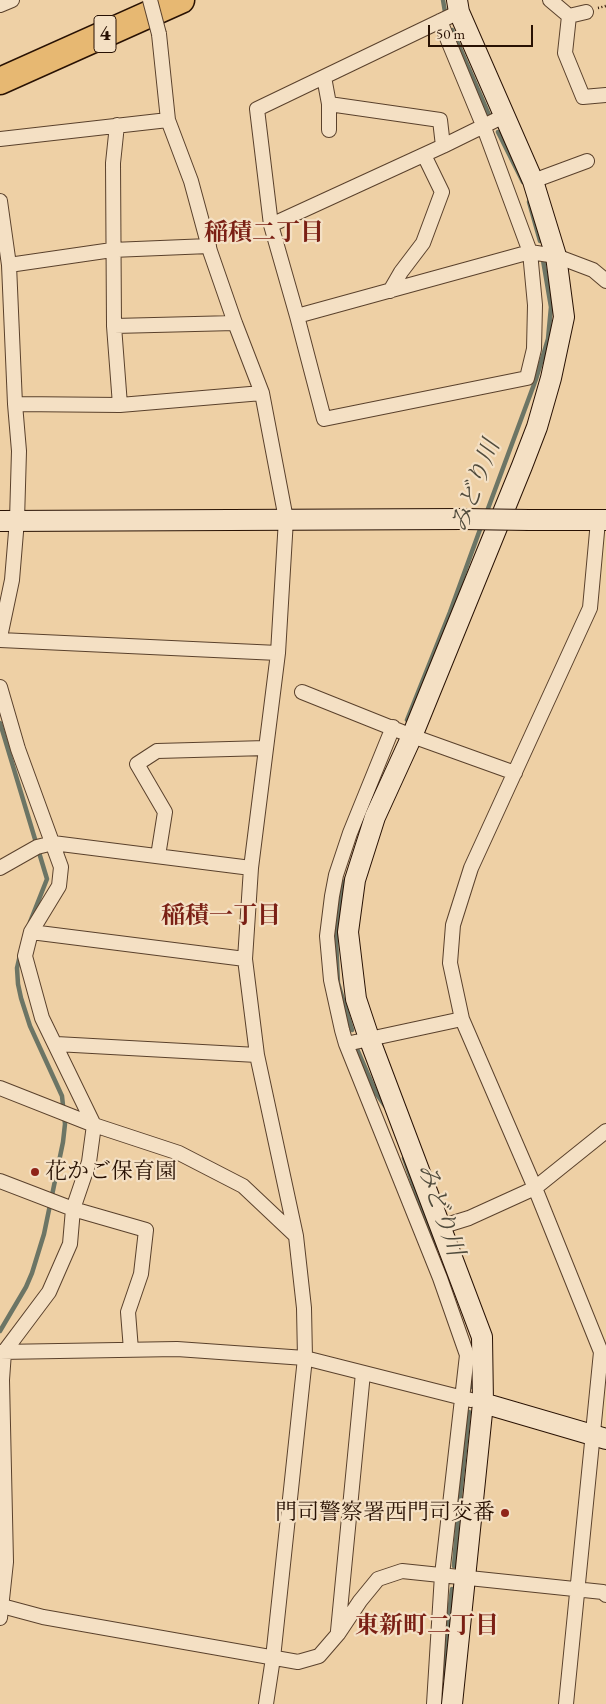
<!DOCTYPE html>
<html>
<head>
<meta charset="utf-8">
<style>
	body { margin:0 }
	#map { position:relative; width:606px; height:1704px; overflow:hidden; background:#eed0a5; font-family:"EB Garamond",serif }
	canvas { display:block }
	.scale { position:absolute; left:428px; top:25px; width:105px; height:22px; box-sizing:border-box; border:2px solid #281103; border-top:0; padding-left:6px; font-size:15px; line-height:18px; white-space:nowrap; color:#281103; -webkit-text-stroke:4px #f4e0c4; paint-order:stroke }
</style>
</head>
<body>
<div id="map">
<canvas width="606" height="1704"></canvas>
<div class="scale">50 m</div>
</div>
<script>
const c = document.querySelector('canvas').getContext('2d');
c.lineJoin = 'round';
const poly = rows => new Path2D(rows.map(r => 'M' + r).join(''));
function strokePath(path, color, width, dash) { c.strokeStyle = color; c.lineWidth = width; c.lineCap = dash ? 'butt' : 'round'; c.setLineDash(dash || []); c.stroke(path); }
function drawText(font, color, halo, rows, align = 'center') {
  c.font = font + ' "EB Garamond","Noto Serif JP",serif'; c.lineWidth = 4.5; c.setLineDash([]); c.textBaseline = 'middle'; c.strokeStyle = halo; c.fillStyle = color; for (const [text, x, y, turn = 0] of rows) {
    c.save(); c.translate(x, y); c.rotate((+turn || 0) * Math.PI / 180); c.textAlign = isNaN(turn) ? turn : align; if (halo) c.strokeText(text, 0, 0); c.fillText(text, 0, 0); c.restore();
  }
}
const stream = poly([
	[443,0,445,12],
	[452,30,489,115],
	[498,132,523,182],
	[529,202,540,241],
	[486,514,536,379,548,339,551,307,543,260],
	[407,720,450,612,482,524],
	[0,723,47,879,30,922],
	[347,877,342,888,336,939,338,983,352,1030],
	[357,1049,376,1093,385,1106],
	[404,1158,435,1247],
	[0,1331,26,1287,32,1273,44,1234,63,1142,65,1124,62,1096,30,1026,21,998,18,984,17,968,20,955],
	[471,1387,472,1374],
	[454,1566,459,1505,469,1412],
	[445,1678,445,1647,452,1589]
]);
const path = poly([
	[598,8,606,6]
]);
const street = poly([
	[550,0,569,16,586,12],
	[0,5,12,0],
	[459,12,257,109,271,225,297,316,530,252,556,256,593,270,606,281],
	[569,16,565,53,583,97,606,95],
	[159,34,168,120,191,181,210,251,235,323,262,393,286,519,278,653,251,868,245,959,257,1055,296,1236,304,1308,305,1358,273,1658,266,1704],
	[324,77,329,104,440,120,443,146],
	[329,130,329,104],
	[0,139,168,120],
	[533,181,587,161],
	[0,201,9,265,15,404,19,451,17,520,12,580,0,637],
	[271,225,443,146,504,116],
	[9,265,112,250,209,246],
	[390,291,401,272,423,243,442,192,424,155],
	[297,316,324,419,527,378,534,349,535,305,530,252,483,125,440,21],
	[114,326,113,163,117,125],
	[15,404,120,405,262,393],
	[120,405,114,326,235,323],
	[0,640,278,653],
	[0,687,18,749,61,867,59,886,31,932,25,956,42,1018,94,1125,89,1162,73,1209,70,1244,49,1292,4,1352,2,1380,6,1562,0,1618],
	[302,692,412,736,515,773],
	[393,727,350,833,336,875,332,896,327,936,331,980,342,1030,346,1044,462,1019],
	[158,856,165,812,137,764,157,751,266,748],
	[0,868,37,847,53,843,251,868],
	[31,932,245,959],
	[56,1044,257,1055],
	[346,1044,440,1278,467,1355,442,1575,434,1704],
	[0,1088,94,1125,179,1153,243,1186,296,1236],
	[0,1181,73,1209,146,1230,141,1274,128,1312,131,1350],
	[440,1227,469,1218,535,1188,606,1131],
	[0,1352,177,1349,305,1358,471,1400],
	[0,1604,2,1606,43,1617,298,1662,319,1656,338,1634,360,1601,378,1579,402,1571,603,1592,606,1595],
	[338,1631,363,1373],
	[566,1704,601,1352,535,1188,462,1019,450,963,453,925,471,868,590,608,598,521]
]);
const secondary = poly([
	[529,520,606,520],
	[0,521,463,519],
	[483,1403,606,1439],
	[452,1704,483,1403,482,1337,369,1038,356,999,348,932,355,880,375,817,412,736,522,466,537,427,551,378,564,317,556,256,533,181,459,12,457,0]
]);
const highway = poly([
	[0,81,181,0]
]);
const streetBridge = poly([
	[150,0,159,34]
]);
const secondaryBridge = poly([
	[463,519,529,520]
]);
const markers = [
	[35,1172,5,"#8f2418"],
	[505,1513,5,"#8f2418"]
];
const shields = [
	[105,34,22]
];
const shieldNames = [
	["4",105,34]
];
const poiNames = [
	["花かご保育園",45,1172],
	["門司警察署西門司交番",495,1513,"right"]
];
const neighbourhoodNames = [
	["稲積二丁目",264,233],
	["稲積一丁目",221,916],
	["東新町二丁目",427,1626]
];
const waterNames = [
	["みどり川",476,486,-69],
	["みどり川",440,1210,71]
];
strokePath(stream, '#6c7565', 4.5);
strokePath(street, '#5a412c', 16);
strokePath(secondary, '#281103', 22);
strokePath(highway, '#281103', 29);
strokePath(path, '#281103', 2.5, [1, 2.5]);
strokePath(street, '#f4e0c4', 14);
strokePath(secondary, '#f4e0c4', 20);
strokePath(highway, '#e7b872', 26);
strokePath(streetBridge, '#5a412c', 16, []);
strokePath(secondaryBridge, '#281103', 22, []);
strokePath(streetBridge, '#f4e0c4', 14);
strokePath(secondaryBridge, '#f4e0c4', 20);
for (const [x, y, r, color] of markers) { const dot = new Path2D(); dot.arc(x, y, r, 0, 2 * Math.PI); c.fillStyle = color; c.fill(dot); strokePath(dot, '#f4e0c4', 2); }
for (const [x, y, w] of shields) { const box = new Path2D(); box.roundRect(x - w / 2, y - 18.5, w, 37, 4); c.fillStyle = '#f4e0c4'; c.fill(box); strokePath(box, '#281103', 1); }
drawText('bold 21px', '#281103', null, shieldNames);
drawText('22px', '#281103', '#f4e0c4', poiNames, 'left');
drawText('bold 24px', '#7a1f14', '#f4e0c4', neighbourhoodNames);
drawText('italic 24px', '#504b3c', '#f4e0c4', waterNames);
</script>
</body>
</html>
